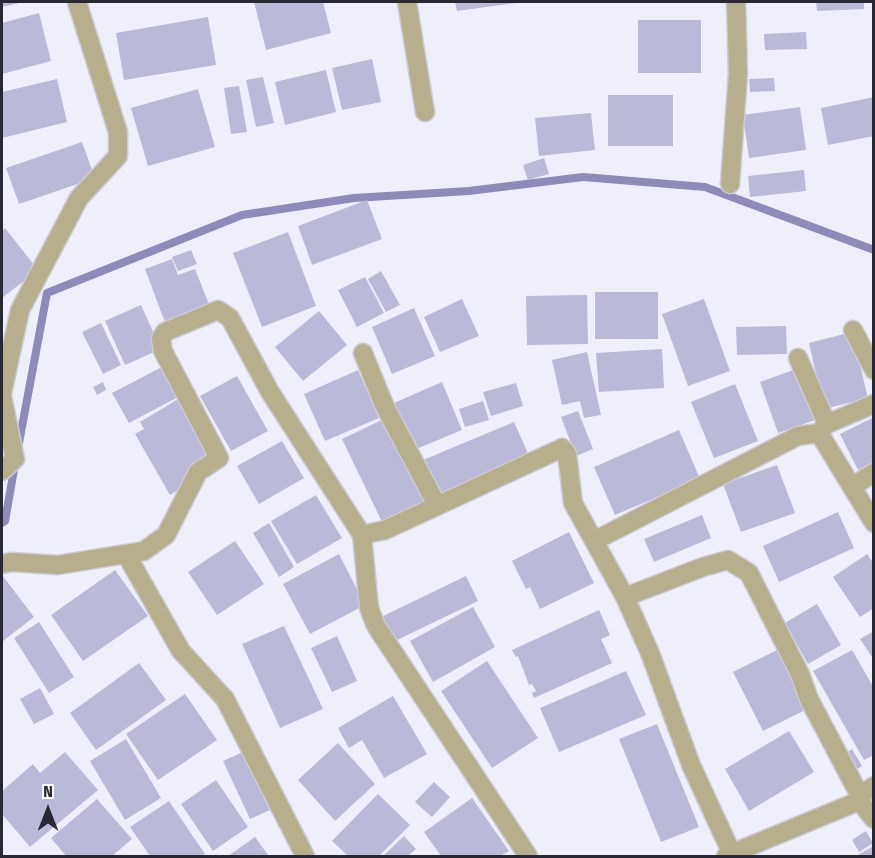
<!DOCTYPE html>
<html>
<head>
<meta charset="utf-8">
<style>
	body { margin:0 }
	#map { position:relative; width:875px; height:858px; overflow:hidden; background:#efeffc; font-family:"Fira Sans Condensed",sans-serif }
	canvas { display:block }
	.frame { position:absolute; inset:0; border:3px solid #282734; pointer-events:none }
	.north { position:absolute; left:18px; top:780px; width:60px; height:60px; -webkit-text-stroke:4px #fff; paint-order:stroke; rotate:0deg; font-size:16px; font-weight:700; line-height:24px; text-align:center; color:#282734 }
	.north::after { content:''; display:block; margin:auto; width:21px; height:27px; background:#282734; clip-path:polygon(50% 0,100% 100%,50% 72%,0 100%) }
</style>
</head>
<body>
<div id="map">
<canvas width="875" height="858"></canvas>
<div class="frame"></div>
<div class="north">N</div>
</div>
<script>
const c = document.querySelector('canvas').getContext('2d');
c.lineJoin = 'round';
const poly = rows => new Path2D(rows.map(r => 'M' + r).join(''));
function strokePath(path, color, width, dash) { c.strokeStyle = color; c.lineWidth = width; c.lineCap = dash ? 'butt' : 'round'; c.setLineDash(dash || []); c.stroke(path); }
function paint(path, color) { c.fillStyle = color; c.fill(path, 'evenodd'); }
const stream = poly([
	[18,448,47,293,242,215,354,198,469,191,583,177,705,187,874,250],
	[2,523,5,521,15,464]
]);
const building = poly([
	[2,2,23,2,2,7],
	[254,2,323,2,331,33,266,50],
	[455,2,516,2,516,3,457,11],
	[816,2,864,2,864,9,817,11],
	[39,13,51,61,2,74,2,23],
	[208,17,216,65,124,80,116,33],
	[638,20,701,20,701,73,638,73],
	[806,32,807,49,765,50,764,34],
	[372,59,381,102,342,110,332,68],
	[326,70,336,112,285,125,275,82],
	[263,77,274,123,256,127,246,80],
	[774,78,775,91,750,92,749,79],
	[57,79,67,122,2,138,2,92],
	[239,86,247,132,231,134,224,88],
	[198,89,215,147,148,166,131,108],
	[608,95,673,95,673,146,608,146],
	[874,97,874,136,828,145,821,108],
	[800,107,806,150,749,158,743,115],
	[591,113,595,150,539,156,535,118],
	[82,142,95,178,19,204,6,168],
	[544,158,549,174,528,180,523,165],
	[804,170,806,191,750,197,748,176],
	[367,200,382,239,312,265,298,226],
	[5,228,38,270,2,298,2,231],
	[288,232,316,306,262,327,233,253],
	[191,250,197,264,178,271,172,257],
	[172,259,178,275,195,269,210,307,166,325,145,269],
	[381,271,400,305,386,312,368,279],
	[365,277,384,313,357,327,338,290],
	[595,292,658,292,658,339,595,339],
	[587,295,588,344,527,345,526,296],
	[462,299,479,336,440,352,424,317],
	[704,299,730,371,688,386,662,314],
	[141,305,161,349,125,365,105,321],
	[414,308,435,356,392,374,372,327],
	[319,311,347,345,303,381,275,347],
	[101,323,121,365,103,374,82,332],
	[786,326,787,354,737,355,736,327],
	[852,332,868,398,824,409,809,343],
	[662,349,664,388,599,392,596,353],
	[587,352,601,415,584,418,580,401,562,405,552,360],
	[162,367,178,397,129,423,112,393],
	[799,368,818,419,778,433,760,382],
	[358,370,379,418,325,441,304,394],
	[237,376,268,431,231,451,200,396],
	[103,382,106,390,97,395,93,387],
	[442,382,462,430,414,450,394,403],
	[516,383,523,406,491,416,483,392],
	[735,384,758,441,714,458,691,402],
	[180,398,216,458,184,477,188,484,170,495,135,434,144,429,140,422],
	[483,401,489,420,465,427,459,409],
	[578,411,593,449,576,456,561,417],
	[388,417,428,501,382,522,342,439],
	[874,417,874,462,858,470,840,434],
	[514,422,531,460,439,498,423,460],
	[679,430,700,479,615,515,594,467],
	[282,441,304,478,259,504,237,466],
	[777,465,795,513,741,532,723,484],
	[316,495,342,538,297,564,271,521],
	[838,512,854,548,779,582,763,546],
	[702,515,711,538,654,562,644,539],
	[269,523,294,567,279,577,253,533],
	[569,532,594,583,540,609,530,587,526,589,512,561],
	[235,541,264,584,217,615,188,572],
	[339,554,365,605,310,634,283,584],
	[867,554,874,564,874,608,860,617,833,577],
	[115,570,148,616,83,661,51,615],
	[2,575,34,617,3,641,2,639],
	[466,576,478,601,393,642,381,617],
	[817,604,841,645,808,664,785,623],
	[473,607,495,647,433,682,410,641],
	[599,610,610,635,601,639,612,663,534,698,532,693,536,691,532,684,529,685,518,656,516,657,512,650],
	[39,622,74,677,49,693,14,638],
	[284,626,323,709,280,728,242,644],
	[874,631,874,660,860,639],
	[337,636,357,681,332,692,311,648],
	[781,648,811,707,763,731,733,672],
	[852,650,874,688,874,755,864,760,813,671],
	[487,661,538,738,492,768,441,691],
	[139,663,166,700,96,750,70,713],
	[626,671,646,715,559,752,540,708],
	[40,688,54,714,34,724,20,699],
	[185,694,217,740,158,780,126,734],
	[393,696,427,754,384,778,362,740,349,748,338,728],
	[657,724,699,827,661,842,619,739],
	[789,731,814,772,749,811,725,769],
	[126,739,161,798,125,820,90,761],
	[338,743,375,784,335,821,298,780],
	[852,749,862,766,854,771,844,755],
	[65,752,98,790,30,847,2,814,2,791,33,764,40,773],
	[243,752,270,810,250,819,223,761],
	[216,780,248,827,213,851,181,804],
	[434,782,450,797,432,817,415,802],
	[378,794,410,825,379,856,348,856,332,841],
	[472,798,509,851,500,856,441,856,424,832],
	[97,799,132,839,112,856,66,856,51,838],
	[169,801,205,854,201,856,150,856,130,827],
	[866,831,873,843,859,852,852,840],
	[404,836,416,849,408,856,383,856],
	[255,837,269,856,228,856],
	[872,847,874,856,856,856]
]);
const street = poly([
	[407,2,425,112],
	[730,184,738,73,736,2],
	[853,330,874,370],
	[363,353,385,407,437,505],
	[2,393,20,310,79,198,118,156,118,132,77,2],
	[2,396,15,459,2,471],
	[827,424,874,404],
	[819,433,874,523],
	[853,486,874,473],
	[362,535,385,530,562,448,567,454,573,503,625,597,650,653,691,765,732,854],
	[594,541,798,436,819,433,827,424,798,358],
	[126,554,181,651,225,699,305,856],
	[2,564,11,562,58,565,144,551,166,535,198,472,219,458,163,351,161,339,165,332,218,310,230,318,270,392,362,535,369,608,376,626,528,856],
	[625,597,703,567,728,560,749,573,800,674,809,699,860,796],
	[859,801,874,819],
	[726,856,859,801,860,796,874,786]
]);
strokePath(stream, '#8e8aba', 8);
paint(building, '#bab9d8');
strokePath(street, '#cbcbd8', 21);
strokePath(street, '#b7af8c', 18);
</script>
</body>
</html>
